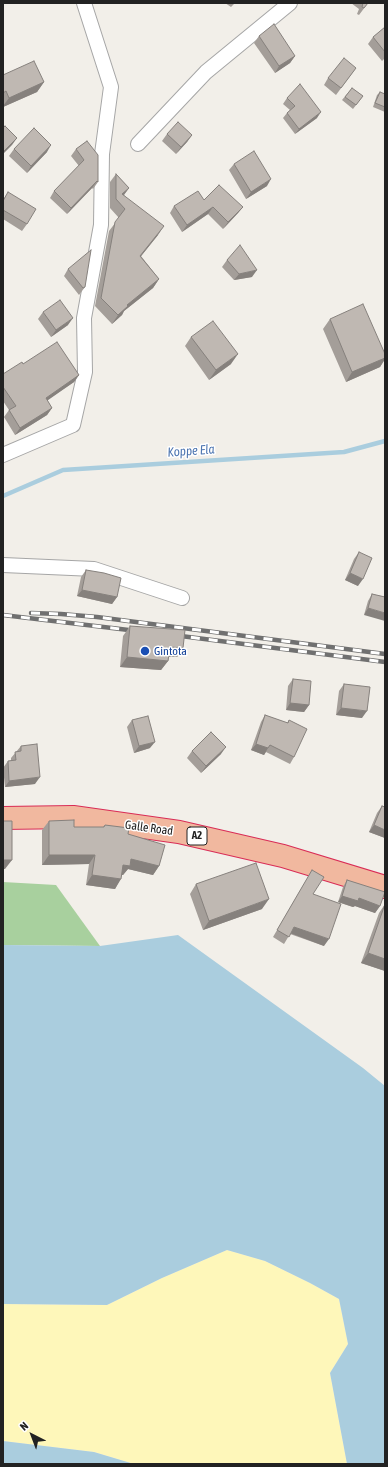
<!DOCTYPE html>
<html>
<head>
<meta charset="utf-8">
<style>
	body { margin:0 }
	#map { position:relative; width:388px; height:1467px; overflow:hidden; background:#f2efe9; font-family:"Asap Condensed",sans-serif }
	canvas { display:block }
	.frame { position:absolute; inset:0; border:4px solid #222; pointer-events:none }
	.north { position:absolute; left:12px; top:1415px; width:40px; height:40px; -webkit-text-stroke:3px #fff; paint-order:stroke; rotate:318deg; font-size:11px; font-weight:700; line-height:16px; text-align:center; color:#222 }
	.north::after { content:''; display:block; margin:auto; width:14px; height:18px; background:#222; clip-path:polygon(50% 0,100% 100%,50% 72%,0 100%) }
</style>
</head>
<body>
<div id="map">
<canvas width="388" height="1467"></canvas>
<div class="frame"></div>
<div class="north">N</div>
</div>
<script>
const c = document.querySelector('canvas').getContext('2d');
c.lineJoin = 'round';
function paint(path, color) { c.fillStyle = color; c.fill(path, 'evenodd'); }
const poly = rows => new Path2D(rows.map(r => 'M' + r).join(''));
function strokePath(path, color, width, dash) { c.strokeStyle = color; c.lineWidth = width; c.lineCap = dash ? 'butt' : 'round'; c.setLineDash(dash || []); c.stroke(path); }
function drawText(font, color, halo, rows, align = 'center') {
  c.font = font + ' "Asap Condensed",sans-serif'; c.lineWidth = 3; c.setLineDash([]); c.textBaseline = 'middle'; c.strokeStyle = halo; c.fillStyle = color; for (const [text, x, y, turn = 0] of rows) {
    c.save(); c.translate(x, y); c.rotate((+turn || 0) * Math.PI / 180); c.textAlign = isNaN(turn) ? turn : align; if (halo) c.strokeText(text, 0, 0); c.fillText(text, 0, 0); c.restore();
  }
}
const forest = poly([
	[3,882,56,885,100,946,3,945]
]);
const sand = poly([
	[227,1250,265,1261,310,1283,339,1299,348,1344,330,1373,347,1464,134,1464,94,1452,3,1441,3,1304,107,1305,162,1278]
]);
const water = poly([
	[178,935,363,1068,385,1086,385,1464,347,1464,330,1373,348,1344,339,1299,310,1283,265,1261,227,1250,162,1278,107,1305,3,1304,3,945,100,946],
	[3,1441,94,1452,134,1464,3,1464]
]);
const stream = poly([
	[3,496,63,470,344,452,385,441]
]);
const minor = poly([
	[138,144,206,72,290,3],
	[3,455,73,425,85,372,84,318,101,225,102,154,111,87,84,3],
	[3,565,94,569,182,598]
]);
const trunk = poly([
	[3,818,73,817,179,832,283,856,385,887]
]);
const rail = poly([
	[31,613,61,614,97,617,385,654],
	[3,615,137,631],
	[173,635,385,662]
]);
const wall = poly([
	[225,3,235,3,231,7],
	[351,3,368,3,359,15,357,14,359,9],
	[385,27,385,58,382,61,368,44,373,37],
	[259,36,295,56,290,63,275,73,254,43],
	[356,68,336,95,324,85,328,78],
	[3,75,44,82,37,92,3,107],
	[352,88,363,96,353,109,342,100],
	[380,92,385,94,385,112,373,107,377,95],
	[287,98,317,118,295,134,283,118,287,113,290,110,283,104],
	[167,134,192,135,187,142,176,154,162,141],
	[87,141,98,182,93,189,92,188,67,214,50,198,54,191,79,166,71,156,76,149],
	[14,149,47,152,27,173,9,156],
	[234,164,267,186,246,199,229,170],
	[116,174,129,188,124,195,158,235,141,256,159,279,153,288,124,311,122,315,112,324,95,306,109,231,119,218,110,208,110,182],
	[8,192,27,224,22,231,3,219,3,200],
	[204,200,243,207,238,213,223,229,208,214,182,232,170,213,174,206],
	[227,260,252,277,234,280,222,267],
	[68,269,85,287,79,295,64,276],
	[43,312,68,325,51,337,38,319],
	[330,319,385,354,385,359,380,367,346,382,323,329],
	[191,337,231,364,209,380,185,346],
	[3,374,79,375,74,382,47,400,52,408,47,415,15,435,4,417,9,410,3,401],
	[359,552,358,586,345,580,354,559],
	[86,570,117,597,112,604,77,596,81,577],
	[372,594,385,597,364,615,368,601],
	[130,626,183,648,177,657,169,657,168,661,161,670,120,667,123,636],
	[293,679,309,705,304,712,286,710,288,686],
	[344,684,362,718,336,715,339,691],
	[265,715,287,723,289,720,294,757,290,764,266,752,264,755,251,750,261,722],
	[132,720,150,748,134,753,127,727],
	[21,746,35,784,5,787,3,768,8,761,11,761,11,758],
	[192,751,221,754,201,773,187,758],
	[382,806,385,807,385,838,369,832,377,813],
	[49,821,74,827,103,827,105,825,128,834,159,866,153,875,128,869,123,875,122,875,115,889,86,885,89,864,42,865,42,830],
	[312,870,313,894,324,946,290,934,284,944,273,937,308,877],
	[347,880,380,906,375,913,355,906,353,907,338,902,343,887],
	[196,884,262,909,203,930,190,894],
	[385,904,385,971,361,963,379,913]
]);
const shadedWall = poly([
	[295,56,290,63,275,73,279,66],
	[44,82,37,92,3,107,3,106,9,98],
	[321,112,317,118,295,134,299,129],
	[192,135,187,142,176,154,181,147],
	[17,138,12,145,3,154,3,152],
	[51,145,47,152,27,173,31,166],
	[271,179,267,186,246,199,251,192],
	[97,181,92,188,67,214,71,208],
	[129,188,123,196,122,194],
	[213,207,208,214,182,232,187,225],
	[243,207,238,213,223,229,228,222],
	[164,226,158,235,134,265,140,256],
	[257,270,252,277,234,280,239,274],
	[159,279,153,288,124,311,122,315,112,324,118,315,127,305],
	[73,318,68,325,51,337,56,330],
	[238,354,231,364,209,380,216,370],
	[385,358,385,359,380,367,346,382,352,372],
	[79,375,74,382,41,405,46,398],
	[52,408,47,415,15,435,20,428],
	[350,573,363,579,358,586,345,580],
	[82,590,117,597,112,604,77,596],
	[368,608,385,613,385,621,364,615],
	[170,647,183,648,177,657,163,656],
	[127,657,168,661,161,670,120,667],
	[290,703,309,705,304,712,286,710],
	[341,708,367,711,362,718,336,715],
	[155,742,150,748,134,753,139,746],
	[256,744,268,748,264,755,251,750],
	[226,747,221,754,201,773,206,766],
	[40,777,35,784,5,787,9,781],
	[374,825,385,830,385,838,369,832],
	[49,855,95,855,89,864,42,865],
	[131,859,159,866,153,875,128,869,123,875,117,874,123,865],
	[3,860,12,860,5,869,3,869],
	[92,875,121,879,115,889,86,885],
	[342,896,359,898,380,906,375,913,355,906,353,907,338,902],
	[269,899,262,909,203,930,209,921],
	[294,927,329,939,324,946,290,933],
	[368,953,385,959,385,971,361,963]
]);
const building = poly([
	[363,3,368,3,364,8,362,7,363,3],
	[274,24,295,56,279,66,259,36,274,24],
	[385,27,385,52,373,37,385,27],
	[344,58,356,68,341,88,328,78,344,58],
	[34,61,44,82,9,98,6,91,3,93,3,75,34,61],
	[300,84,321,112,299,129,287,113,295,106,287,98,300,84],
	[352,88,363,96,356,105,345,97,352,88],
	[380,92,385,94,385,107,375,103,380,92],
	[178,122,192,135,181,147,167,134,178,122],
	[5,126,17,138,3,152,3,128,5,126],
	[34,128,51,145,31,166,14,149,34,128],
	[87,141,98,155,98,182,97,181,71,208,54,191,84,160,76,149,87,141],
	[254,151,271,179,251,192,234,164,254,151],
	[116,174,129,188,122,194,164,226,140,256,159,279,127,305,128,306,118,315,101,298,115,222,125,209,116,199,116,174],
	[219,185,243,207,228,222,213,207,187,225,174,206,198,191,204,200,219,185],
	[8,192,36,209,27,224,3,210,3,201,8,192],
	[240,245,257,270,239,274,227,260,240,245],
	[91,250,85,287,83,288,68,269,91,250],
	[60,300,73,318,56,330,43,312,60,300],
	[363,304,385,354,385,358,352,372,330,319,363,304],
	[213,321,238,354,216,370,191,337,213,321],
	[57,342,79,375,46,398,52,408,20,428,9,410,16,406,3,387,3,374,22,362,23,364,57,342],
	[359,552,372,558,363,579,350,573,359,552],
	[86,570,104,573,121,578,117,597,82,590,86,570],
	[372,594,385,597,385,613,368,608,372,594],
	[130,626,185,630,183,648,170,647,168,661,127,657,130,626],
	[293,679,311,681,309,705,290,703,293,679],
	[344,684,370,687,367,711,341,708,344,684],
	[265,715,288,723,289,720,307,729,294,757,270,745,268,748,256,744,265,715],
	[148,716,155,742,139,746,132,720,148,716],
	[211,732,226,747,206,766,192,751,211,732],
	[37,744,40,777,9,781,8,761,16,760,15,752,21,751,21,746,37,744],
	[382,806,385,807,385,830,374,825,382,806],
	[74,820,74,827,104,827,105,825,129,828,128,834,165,845,159,866,131,859,130,866,123,865,121,879,92,875,95,855,49,855,49,821,74,820],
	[3,821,12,821,12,860,3,860,3,821],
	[256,863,269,899,209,921,196,884,256,863],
	[312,870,324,877,313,894,341,904,329,939,294,927,289,937,277,930,312,870],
	[347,880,385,892,380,906,359,898,358,901,342,896,347,880],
	[385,904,385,959,368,953,385,904]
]);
const markers = [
	[145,651,5,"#1a4fb4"]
];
const shields = [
	[197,836,20]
];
const shieldNames = [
	["A2",197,836]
];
const transitNames = [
	["Gintota",154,651]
];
const streetNames = [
	["Galle Road",149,828,8]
];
const waterNames = [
	["Koppe Ela",191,451,-4]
];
paint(forest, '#a8d09e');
paint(sand, '#fef7ba');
paint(water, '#aacdde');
strokePath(stream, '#aacdde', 4.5);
strokePath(minor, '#a6a6a6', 16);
strokePath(trunk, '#d92c56', 24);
strokePath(minor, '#fff', 14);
strokePath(trunk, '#f1b89f', 22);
strokePath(rail, '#707070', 4.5);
strokePath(rail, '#fff', 3, [9]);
paint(wall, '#a49e99');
paint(shadedWall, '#86817d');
paint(building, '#bfb8b2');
strokePath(building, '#86817d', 1);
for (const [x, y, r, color] of markers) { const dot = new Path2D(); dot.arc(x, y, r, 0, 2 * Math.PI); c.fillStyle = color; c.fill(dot); strokePath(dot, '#fff', 1.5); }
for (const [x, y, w] of shields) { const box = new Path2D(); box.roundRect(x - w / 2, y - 9, w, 18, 3); c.fillStyle = '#fff'; c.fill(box); strokePath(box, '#222', 1); }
drawText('bold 11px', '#222', null, shieldNames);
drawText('12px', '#164399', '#fff', transitNames, 'left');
drawText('12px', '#222', '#fff', streetNames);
drawText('italic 13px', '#4e76b1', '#fff', waterNames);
</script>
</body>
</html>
